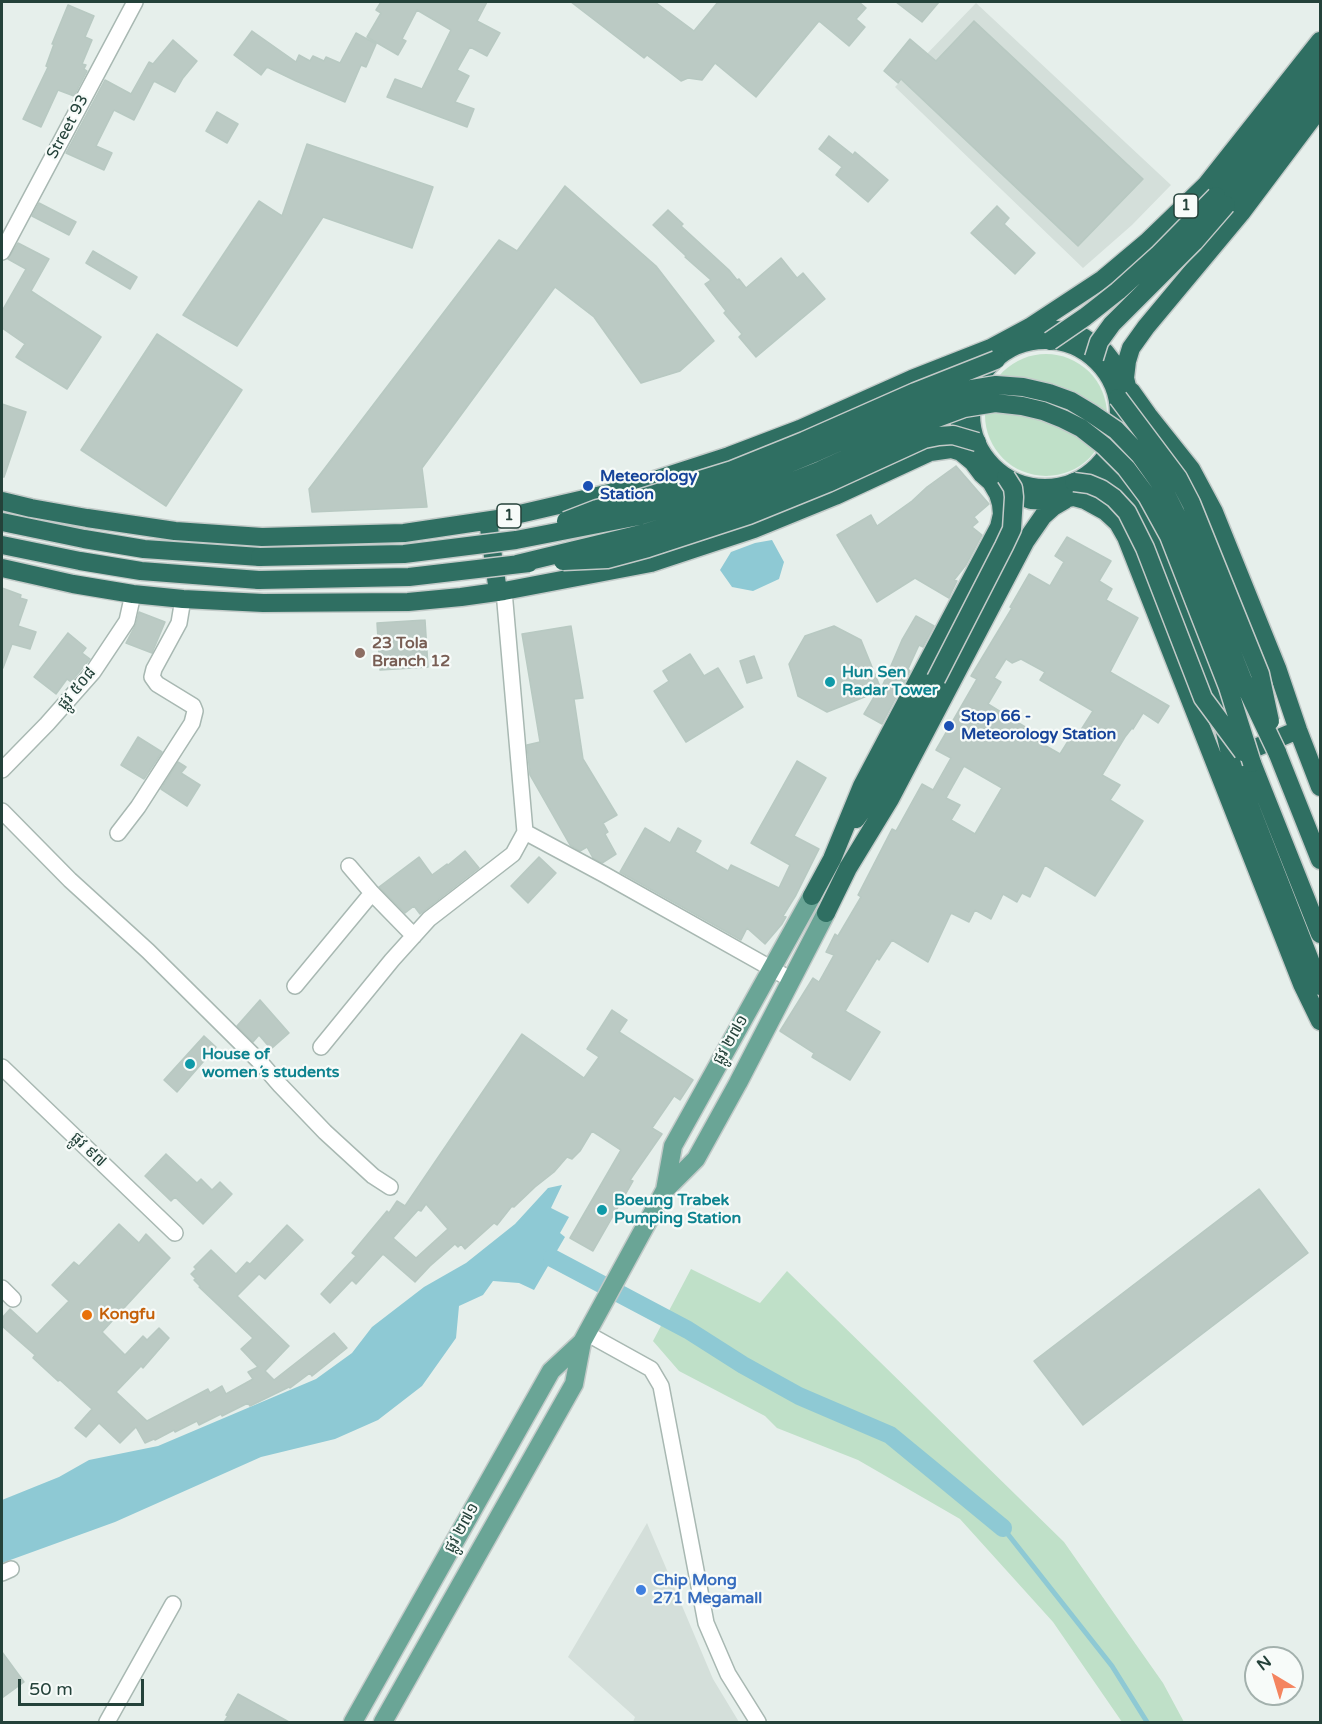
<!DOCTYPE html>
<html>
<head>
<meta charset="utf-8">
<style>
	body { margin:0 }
	#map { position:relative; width:1322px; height:1724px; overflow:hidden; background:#e6efeb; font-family:"Varela Round",sans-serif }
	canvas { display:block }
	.frame { position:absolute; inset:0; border:3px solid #24423a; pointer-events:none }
	.north { position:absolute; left:1244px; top:1646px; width:60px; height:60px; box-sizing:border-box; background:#f7fbf9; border:2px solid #a3b1ad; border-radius:50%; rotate:322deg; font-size:16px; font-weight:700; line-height:24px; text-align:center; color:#24423a }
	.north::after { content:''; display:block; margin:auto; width:21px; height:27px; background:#f4845f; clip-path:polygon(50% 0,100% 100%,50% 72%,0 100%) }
	.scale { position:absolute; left:18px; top:1679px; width:126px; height:27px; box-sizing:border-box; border:3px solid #24423a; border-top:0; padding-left:8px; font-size:18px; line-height:21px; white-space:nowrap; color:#24423a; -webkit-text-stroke:4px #f7fbf9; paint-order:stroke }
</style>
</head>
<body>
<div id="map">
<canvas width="1322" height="1724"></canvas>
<div class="frame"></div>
<div class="north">N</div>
<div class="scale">50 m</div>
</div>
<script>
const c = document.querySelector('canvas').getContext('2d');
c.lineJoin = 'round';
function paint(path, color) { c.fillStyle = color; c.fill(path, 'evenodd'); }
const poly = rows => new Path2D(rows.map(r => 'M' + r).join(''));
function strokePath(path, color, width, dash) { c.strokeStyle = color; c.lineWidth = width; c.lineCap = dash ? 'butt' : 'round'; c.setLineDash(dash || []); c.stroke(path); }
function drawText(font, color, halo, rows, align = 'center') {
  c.font = font + ' "Varela Round","Noto Sans Khmer",sans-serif'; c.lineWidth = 4.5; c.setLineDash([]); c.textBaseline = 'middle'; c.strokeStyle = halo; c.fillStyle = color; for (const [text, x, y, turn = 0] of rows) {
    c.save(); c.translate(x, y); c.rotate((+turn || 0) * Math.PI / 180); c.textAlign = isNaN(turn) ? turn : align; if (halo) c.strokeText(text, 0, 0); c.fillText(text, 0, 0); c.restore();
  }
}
const built = poly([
	[976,3,1171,185,1132,225,1083,268,895,87],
	[647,1523,713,1679,739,1722,633,1722,635,1717,568,1657]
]);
const green = poly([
	'985 415a61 61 0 1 1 122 0a61 61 0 1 1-122 0Z',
	[691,1269,760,1303,787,1271,1064,1542,1163,1683,1184,1722,1122,1722,1053,1622,960,1519,858,1460,777,1428,765,1416,679,1371,653,1341]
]);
const water = poly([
	[772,540,784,562,779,579,753,591,732,587,720,570,731,552,755,543],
	[562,1185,551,1208,569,1217,560,1233,565,1237,534,1290,519,1283,493,1281,483,1295,459,1306,456,1338,422,1386,378,1420,335,1439,261,1457,115,1522,2,1563,2,1500,59,1477,89,1460,158,1446,316,1379,352,1353,372,1327,424,1287,466,1263,515,1224,548,1188]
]);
const stream = poly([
	[1003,1528,1112,1666,1147,1722]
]);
const canal = poly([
	[552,1258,688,1330,743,1365,799,1396,890,1435,1003,1528]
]);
const building = poly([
	[381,2,487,2,477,21,500,33,487,56,470,47,457,70,469,76,455,102,474,109,467,127,387,97,395,79,422,89,451,30,417,10,402,39,406,41,398,55,367,37,381,13,376,10,381,2],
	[571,2,655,2,694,31,718,2,859,2,866,8,856,19,865,27,849,46,819,21,756,97,715,63,702,80,688,78,681,81,647,55,644,58,571,2],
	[896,2,939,2,922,22,896,2],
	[68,5,94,16,85,37,92,40,82,64,86,65,84,69,87,71,74,96,58,90,41,127,23,119,48,67,46,66,54,44,52,44,68,5],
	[974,21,1143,179,1078,246,901,79,898,83,884,71,910,39,936,61,974,21],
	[252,31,296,62,299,55,310,61,313,56,324,61,326,57,340,63,356,33,376,44,366,67,361,65,345,102,296,81,267,67,261,75,234,55,252,31],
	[173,40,197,61,183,78,175,92,154,81,134,120,114,110,96,146,112,153,104,170,66,153,105,80,131,94,149,62,153,64,173,40],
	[217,112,238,124,227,143,206,131,217,112],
	[829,136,853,155,855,152,888,180,868,202,836,175,842,167,819,149,829,136],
	[307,144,433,187,412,248,323,217,237,346,183,315,259,201,282,216,307,144],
	[565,186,656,266,714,341,680,371,641,383,594,317,555,287,422,468,427,507,312,512,309,489,499,240,517,251,565,186],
	[39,203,76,222,69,235,32,216,39,203],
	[997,206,1009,218,1004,224,1035,253,1015,274,971,233,997,206],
	[668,210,683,224,681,226,729,270,737,280,739,279,746,288,781,258,797,278,803,273,825,299,756,357,739,337,742,334,724,313,726,311,705,284,711,280,685,257,686,256,653,225,668,210],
	[18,243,49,259,31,291,101,337,67,389,16,357,25,344,2,328,2,311,26,269,8,259,18,243],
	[93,251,137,277,130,289,86,263,93,251],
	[157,334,242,390,166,506,81,450,157,334],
	[2,404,26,412,4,477,2,477,2,404],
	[956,466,989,504,974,517,978,522,972,527,982,535,966,565,954,580,957,581,951,593,949,598,915,578,877,602,837,535,871,515,877,526,912,501,927,487,956,466],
	[1067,537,1111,561,1099,581,1112,589,1106,600,1138,618,1110,672,1169,706,1158,723,1143,713,1133,729,1132,728,1125,737,1102,775,1120,785,1110,800,1143,821,1095,896,1045,865,1030,897,1022,893,1017,902,1003,894,991,919,975,910,969,922,951,913,928,962,892,940,879,960,877,958,845,1011,880,1032,850,1080,812,1057,814,1053,780,1031,813,978,819,982,834,955,826,952,835,934,838,936,861,897,858,895,892,829,896,831,922,784,933,790,951,758,936,750,977,679,971,676,1012,608,1010,607,1029,574,1050,586,1064,562,1055,556,1067,537],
	[1006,659,1012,663,1021,659,1045,672,1040,680,1093,711,1079,733,1075,730,1060,754,1027,735,1030,730,988,704,1001,682,994,678,1006,659],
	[964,766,1002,788,975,834,951,820,960,805,946,798,964,766],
	[2,588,21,595,20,598,27,600,18,626,36,632,30,649,12,644,3,668,2,667,2,588],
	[139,612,165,622,152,653,126,643,136,624,139,612],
	[916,616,934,626,923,647,919,645,908,669,910,671,882,724,864,714,877,692,827,712,798,696,789,664,805,636,834,626,861,640,881,689,902,640,916,616],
	[425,620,428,667,380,670,377,623,425,620],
	[571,626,583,698,574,699,583,759,617,815,603,823,608,832,605,834,616,854,602,863,593,858,587,847,580,851,570,845,530,775,527,745,540,742,522,634,571,626],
	[68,633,86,648,82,653,90,659,71,682,67,679,56,694,34,677,68,633],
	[690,654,704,676,718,668,743,707,686,742,654,691,669,681,663,671,690,654],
	[754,656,762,678,747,683,740,661,754,656],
	[138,737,162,752,144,779,121,765,138,737],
	[797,761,826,778,794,836,819,849,796,895,783,916,786,917,782,924,765,944,747,928,741,940,620,872,645,828,670,843,678,828,701,841,695,852,728,871,731,865,779,888,790,865,751,843,797,761],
	[178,762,186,767,181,773,200,785,187,806,161,789,178,762],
	[465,851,479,868,420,914,414,906,405,913,379,887,419,857,432,875,447,864,448,865,465,851],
	[539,857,556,873,528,903,511,886,539,857],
	[260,1000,289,1033,271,1049,259,1035,253,1042,237,1026,260,1000],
	[612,1010,627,1020,619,1032,693,1080,680,1100,674,1096,652,1128,662,1134,630,1180,633,1181,593,1251,570,1238,621,1150,592,1131,580,1151,572,1159,567,1157,554,1172,535,1187,514,1207,512,1206,497,1225,494,1223,465,1249,461,1244,458,1247,455,1244,430,1266,415,1282,383,1254,356,1284,352,1280,330,1303,321,1294,356,1256,352,1253,387,1211,389,1213,397,1201,405,1206,522,1034,584,1078,599,1057,587,1049,612,1010],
	[426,1204,448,1229,416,1258,393,1238,418,1210,421,1211,426,1204],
	[204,1036,216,1047,177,1092,164,1080,204,1036],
	[166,1154,197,1183,201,1179,212,1190,220,1182,232,1194,203,1224,175,1197,171,1201,145,1176,166,1154],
	[1259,1189,1308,1253,1083,1425,1034,1361,1259,1189],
	[119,1224,139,1243,146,1234,170,1258,102,1332,125,1355,143,1336,147,1340,159,1328,169,1338,143,1368,141,1366,116,1392,147,1421,208,1389,210,1393,222,1386,226,1394,253,1379,248,1372,258,1367,241,1349,253,1338,199,1287,200,1286,194,1280,196,1279,191,1274,196,1269,194,1267,211,1250,236,1274,247,1262,250,1264,287,1225,303,1240,265,1279,259,1274,237,1296,289,1346,265,1371,274,1380,334,1333,347,1348,312,1376,310,1373,290,1388,289,1387,250,1406,248,1403,222,1416,221,1414,199,1425,197,1421,175,1432,174,1430,155,1440,154,1439,145,1443,136,1427,120,1443,99,1423,86,1437,75,1428,92,1409,60,1380,58,1381,33,1358,35,1355,2,1326,2,1318,10,1309,37,1334,69,1301,52,1285,74,1262,79,1266,119,1224],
	[2,1652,24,1682,2,1698,2,1652],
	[238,1694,289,1722,224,1722,228,1716,226,1715,238,1694]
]);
const street = poly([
	[2,252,135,2],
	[504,591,525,832,605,875,790,979],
	[2,770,47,724,93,672,127,621,133,594],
	[2,811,70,880,148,951,260,1062,280,1085,325,1132,373,1176,390,1187],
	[118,833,138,807,192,723,195,711,193,706,157,684,152,677,154,669,179,623,183,599],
	[349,866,372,893,414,936],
	[295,986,372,893],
	[321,1047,392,960,429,919,513,854,525,832],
	[2,1067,175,1233],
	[2,1288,13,1299],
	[586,1333,651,1369,661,1386,706,1623,728,1674,758,1722],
	[2,1573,11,1569],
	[107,1722,173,1604]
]);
const primary = poly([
	[665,1190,673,1146,812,896],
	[353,1722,551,1371,582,1342,665,1190,696,1159,738,1083,826,913],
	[383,1722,574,1384,582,1342]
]);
const highway = poly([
	[1216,196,1320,61],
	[1226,205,1320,83],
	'971 414a74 74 0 1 1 148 0a74 74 0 1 1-148 0Z',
	[1125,378,1127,361,1131,348,1146,327,1241,213,1320,108],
	[1131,391,1148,415,1191,469,1214,512,1277,668,1298,730,1320,787],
	[962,397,960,409,960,424,966,449,973,462,982,474,991,482,1003,490,1031,500,1053,501,1074,497,1084,493,1094,487,1110,473,1122,455,1127,444,1132,425,1132,407,1125,378,1105,352,1083,337,1063,331,1050,329,1025,332],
	[1102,480,1114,483,1124,487,1131,495,1157,543,1216,693,1231,758,1320,986],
	[1074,497,1085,500,1105,511,1118,523,1126,537,1302,984,1320,1021],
	[2,501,31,508,87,518,175,531,262,537,404,533,498,519,593,497,630,488,729,456,800,429,912,379,991,348,1030,327,1103,279,1147,242,1206,185,1320,41],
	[2,522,84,539,144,549,260,557],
	[489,528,498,592],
	[2,545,80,561,141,571,259,580],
	[2,568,73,584,133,594,183,599,263,603,408,602,461,597,504,591,651,563,754,529,835,496,930,452,951,449,961,452,973,462],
	[1277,752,1320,860],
	[1236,756,1298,730],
	[1252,763,1320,934],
	[856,819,876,791,936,679],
	[812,896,832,859,862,786,999,527,1002,514,1001,504,998,494,991,482],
	[826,913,848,868,890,799,1025,542,1043,516,1053,507,1065,500]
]);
const highwayBridge = poly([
	[1050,341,1085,317,1118,291,1158,255,1216,196],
	[1094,358,1099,342,1112,324,1194,242,1226,205],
	[1118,398,1178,478,1191,503,1260,674,1270,721],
	[1074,482,1089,484,1101,489,1114,498,1127,512,1145,548,1203,698,1243,752],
	[566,521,597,509,635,500,732,470,804,441,915,392,996,360],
	[260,557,404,554,516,540,639,516,737,485,812,454,922,405,960,391,996,385,1023,387,1049,393,1071,401,1091,413,1116,430,1140,455,1162,486,1183,528,1244,683,1277,752],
	[563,561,607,559,648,548,749,515,828,483,924,439,939,436,953,435,977,442],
	[517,564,645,533,743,501,821,470,929,421,964,408,995,403,1022,406,1043,411,1063,419,1081,428,1104,446,1126,468,1147,496,1169,536,1228,687,1252,763],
	[259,580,409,577,529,563],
	[936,679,1004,546,1012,529,1014,497,1013,488,1006,477]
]);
const markers = [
	[588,486,6,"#1a4fb4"],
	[360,653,6,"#8d6e63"],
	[830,682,6,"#0f9aa8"],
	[949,726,6,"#1a4fb4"],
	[190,1064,6,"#0f9aa8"],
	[602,1210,6,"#0f9aa8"],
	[87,1315,6,"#e8710a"],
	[641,1590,6,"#3f7fe0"]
];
const shields = [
	[1186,206,24],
	[509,516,24]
];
const shieldNames = [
	["1",1186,206],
	["1",509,516]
];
const streetNames = [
	["Street 93",68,127,-62],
	["ផ្លូវ ៥០៨",77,689,-50],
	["ផ្លូវ ២៧១",731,1040,-60],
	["ផ្លូវ ៩៧",88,1150,44],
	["ផ្លូវ ២៧១",462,1528,-61]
];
const transitNames = [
	["Meteorology",600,477],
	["Station",600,495],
	["Stop 66 -",961,717],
	["Meteorology Station",961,735]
];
const educationNames = [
	["23 Tola",372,644],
	["Branch 12",372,662]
];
const cultureNames = [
	["Hun Sen",842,673],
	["Radar Tower",842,691],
	["House of",202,1055],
	["women´s students",202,1073],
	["Boeung Trabek",614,1201],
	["Pumping Station",614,1219]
];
const foodNames = [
	["Kongfu",99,1315]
];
const shopNames = [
	["Chip Mong",653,1581],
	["271 Megamall",653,1599]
];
paint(built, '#d4dfda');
paint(green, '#bfe0c8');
paint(water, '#8ec9d4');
strokePath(stream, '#8ec9d4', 5);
strokePath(canal, '#8ec9d4', 18);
paint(building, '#bbcac4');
strokePath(building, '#b8c9c2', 1.5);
strokePath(street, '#a8b8b2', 18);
strokePath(primary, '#c2cac8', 21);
strokePath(highway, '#c2cac8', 21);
strokePath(street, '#fff', 15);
strokePath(primary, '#6aa596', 18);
strokePath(highway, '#2f6f62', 18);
strokePath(highwayBridge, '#c2cac8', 21, []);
strokePath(highwayBridge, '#2f6f62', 18);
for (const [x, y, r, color] of markers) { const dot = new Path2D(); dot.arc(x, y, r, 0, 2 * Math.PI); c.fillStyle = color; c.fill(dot); strokePath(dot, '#f7fbf9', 2); }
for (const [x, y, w] of shields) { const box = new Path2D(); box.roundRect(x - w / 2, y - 12, w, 24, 4.5); c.fillStyle = '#f7fbf9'; c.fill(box); strokePath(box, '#24423a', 1.5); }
drawText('bold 15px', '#24423a', null, shieldNames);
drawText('16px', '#24423a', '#f7fbf9', streetNames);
drawText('bold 16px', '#164399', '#f7fbf9', transitNames, 'left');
drawText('bold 16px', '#785e54', '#f7fbf9', educationNames, 'left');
drawText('bold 16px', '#0d838f', '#f7fbf9', cultureNames, 'left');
drawText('bold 16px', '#c56008', '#f7fbf9', foodNames, 'left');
drawText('bold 16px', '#366cbe', '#f7fbf9', shopNames, 'left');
</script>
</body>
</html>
